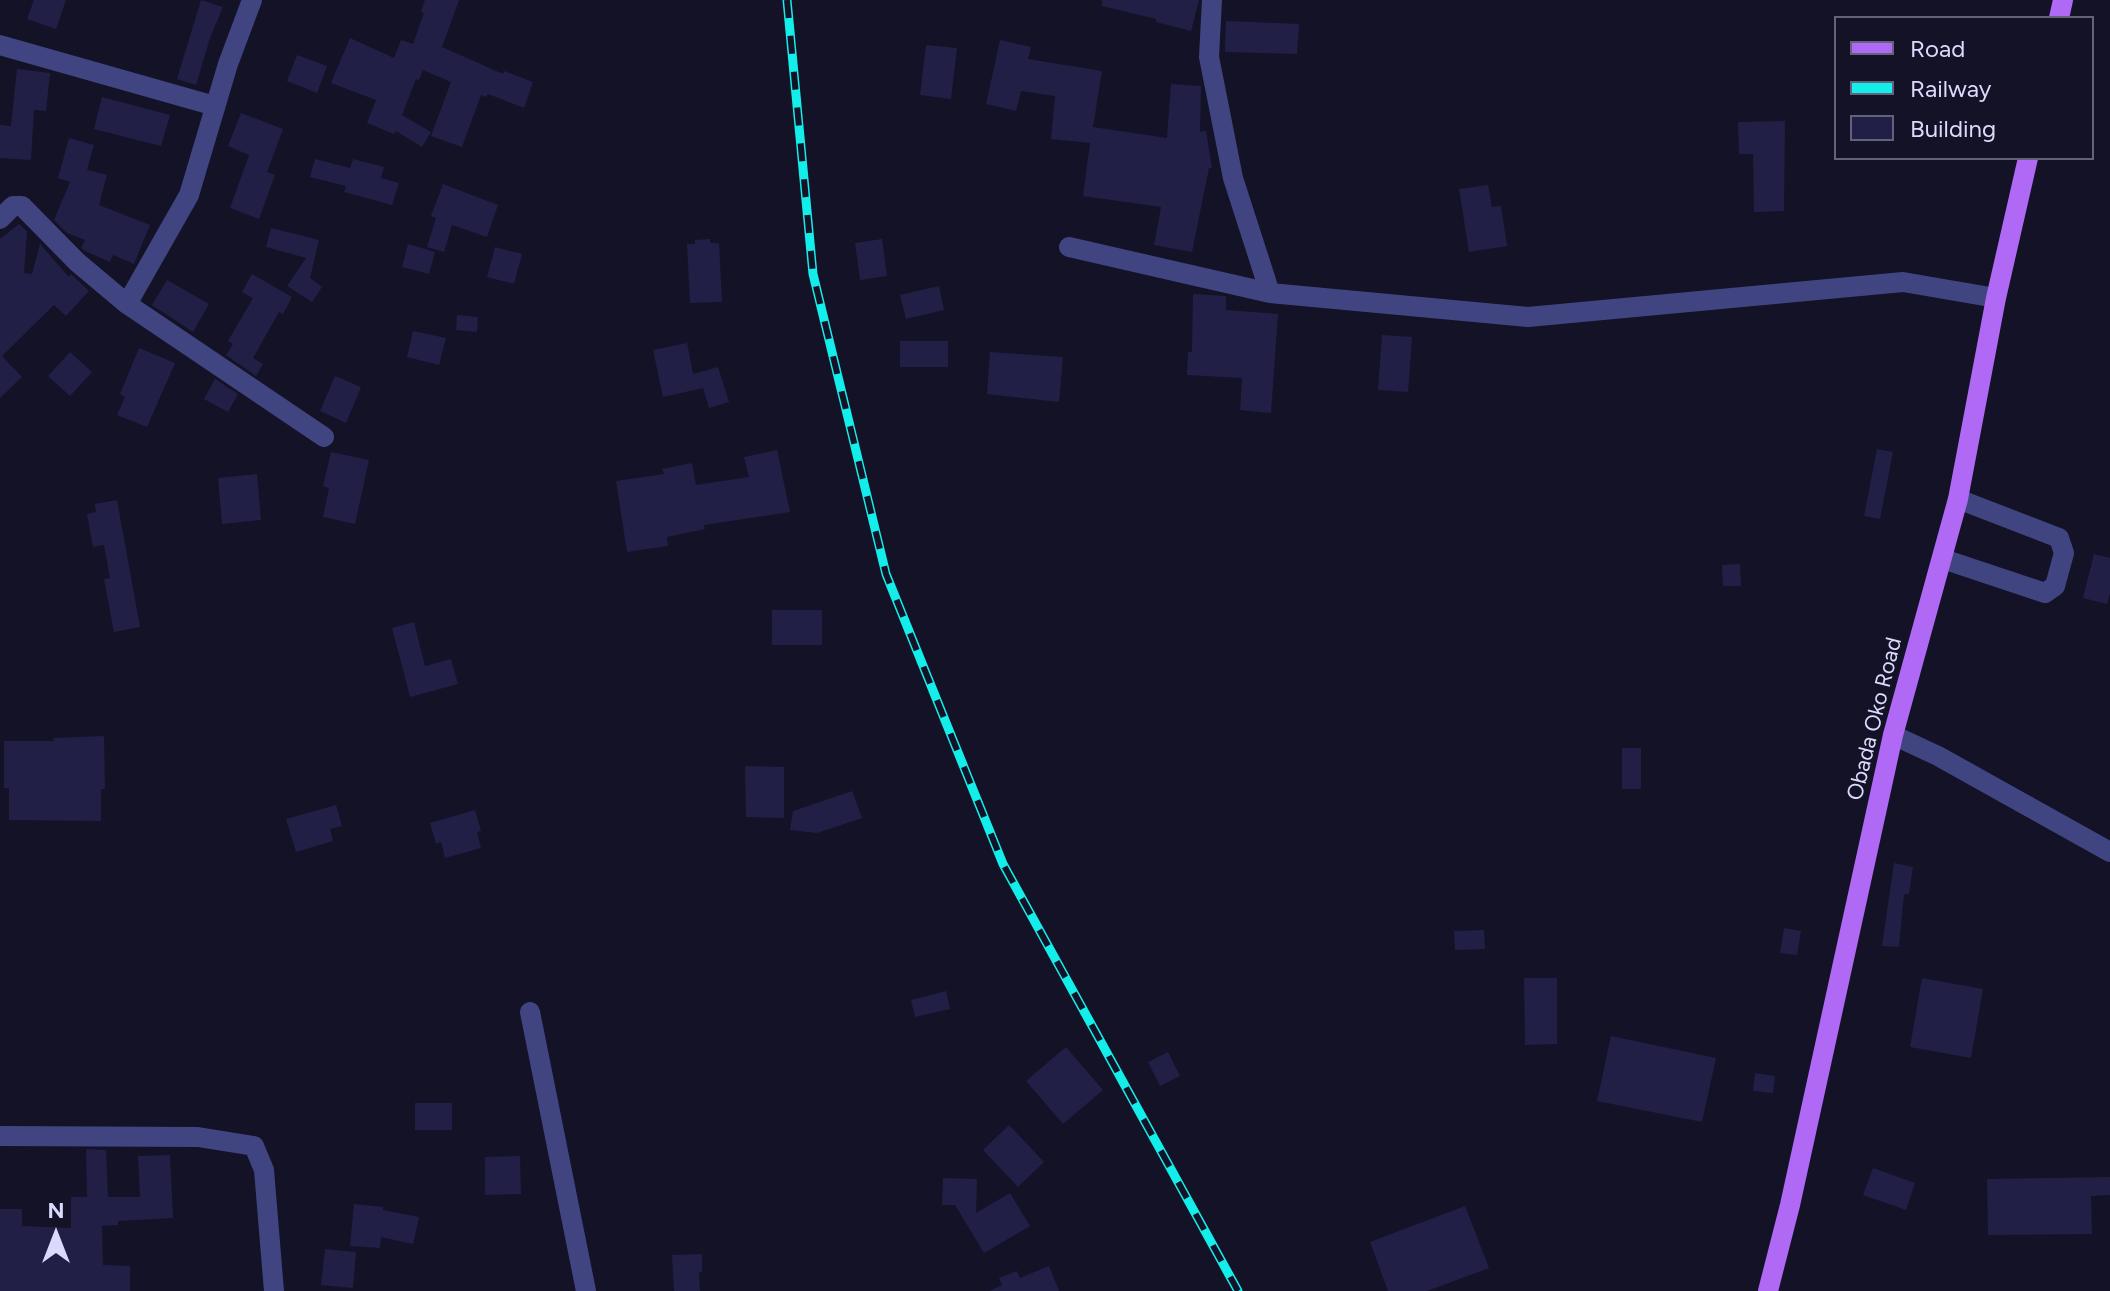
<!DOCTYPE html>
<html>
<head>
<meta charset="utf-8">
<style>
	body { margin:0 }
	#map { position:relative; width:2110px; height:1291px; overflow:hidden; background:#131227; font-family:Figtree,sans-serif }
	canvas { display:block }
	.legend { position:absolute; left:1834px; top:16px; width:260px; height:144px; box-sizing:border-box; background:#131227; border:2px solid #63627c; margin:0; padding:10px 14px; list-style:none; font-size:24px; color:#dadafc }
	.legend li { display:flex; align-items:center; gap:16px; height:40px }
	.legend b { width:40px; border:2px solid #63627c }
	.north { position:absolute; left:16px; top:1195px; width:80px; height:80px; -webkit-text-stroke:6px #131227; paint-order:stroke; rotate:0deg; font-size:22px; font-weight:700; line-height:32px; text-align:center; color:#dadafc }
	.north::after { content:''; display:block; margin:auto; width:28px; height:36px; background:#dadafc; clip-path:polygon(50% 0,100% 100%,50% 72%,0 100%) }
</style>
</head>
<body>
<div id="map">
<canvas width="2110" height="1291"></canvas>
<ul class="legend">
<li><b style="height:10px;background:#b069f4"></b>Road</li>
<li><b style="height:10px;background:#14eeeb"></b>Railway</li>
<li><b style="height:22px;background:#221f46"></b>Building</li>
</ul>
<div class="north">N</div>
</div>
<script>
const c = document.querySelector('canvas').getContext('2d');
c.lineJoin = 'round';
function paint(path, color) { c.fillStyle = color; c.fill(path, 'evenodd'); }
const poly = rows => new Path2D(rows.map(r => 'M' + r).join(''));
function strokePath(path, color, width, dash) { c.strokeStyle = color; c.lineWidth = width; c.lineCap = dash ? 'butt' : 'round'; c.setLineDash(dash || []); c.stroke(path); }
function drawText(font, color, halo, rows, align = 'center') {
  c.font = font + ' Figtree,sans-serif'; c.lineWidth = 7; c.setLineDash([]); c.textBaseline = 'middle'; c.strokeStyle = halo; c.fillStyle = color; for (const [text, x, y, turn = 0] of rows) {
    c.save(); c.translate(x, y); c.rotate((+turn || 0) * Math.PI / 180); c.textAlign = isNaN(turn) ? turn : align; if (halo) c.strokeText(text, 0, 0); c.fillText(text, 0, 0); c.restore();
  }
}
const building = poly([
	[34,0,66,0,56,29,27,19],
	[201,0,223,7,210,38,196,85,177,79],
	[425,0,459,0,442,47,503,74,504,71,533,82,524,108,488,94,486,97,481,95,462,147,431,136,451,82,423,70,419,80,416,79,402,115,431,132,422,147,396,131,394,134,367,123,376,100,331,83,350,38,394,58,401,40,413,44,424,13,421,12],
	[1102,0,1199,0,1191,31,1156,22,1156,19,1102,6],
	[1226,21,1299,24,1297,54,1225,52],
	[1000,40,1031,47,1028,59,1102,71,1093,127,1167,138,1171,84,1201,86,1200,132,1206,131,1212,168,1209,168,1192,252,1154,245,1161,207,1083,196,1090,143,1051,139,1055,96,1021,91,1016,111,986,104],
	[926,45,957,48,951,99,920,95],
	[297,55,327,66,317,93,287,81],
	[17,69,50,73,46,111,34,110,31,160,0,158,0,125,11,126],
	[102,97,170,115,161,146,94,129],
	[241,113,283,129,267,172,275,175,259,219,230,208,249,155,228,146],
	[1785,121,1784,211,1754,212,1753,154,1739,154,1738,122],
	[69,138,94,145,87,170,107,175,99,205,150,225,134,264,113,255,110,262,85,251,81,248,85,240,67,233,54,220,70,182,58,178],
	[315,159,350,168,353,159,384,167,381,178,399,183,392,205,344,192,346,186,310,177],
	[443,184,498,205,487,237,452,225,444,252,427,247,436,218,431,216],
	[1488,185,1492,207,1501,206,1507,246,1469,252,1459,189],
	[19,224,27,231,24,273,32,274,40,244,69,277,71,274,89,291,66,316,54,305,2,356,22,377,0,398,0,239],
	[271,228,319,240,310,278,322,287,312,302,287,286,306,258,266,247],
	[710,239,710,243,719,243,722,302,690,303,687,244,695,244,695,240],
	[882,239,887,276,860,280,855,243],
	[408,244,435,252,429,274,402,267],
	[495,247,522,254,514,284,487,277],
	[252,274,292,297,283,314,279,312,253,358,263,364,256,376,226,355,233,344,228,341,253,298,242,292],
	[167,280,209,304,193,332,152,305],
	[939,286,944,310,906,319,900,295],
	[1193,294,1226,296,1226,310,1278,314,1271,413,1240,410,1242,378,1187,375,1188,352,1192,352],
	[457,315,478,317,477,332,456,330],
	[413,331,446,338,439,365,407,357],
	[1382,335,1412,337,1408,392,1378,390],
	[900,341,948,341,948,367,900,367],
	[687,343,693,374,718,367,729,402,709,408,703,388,663,397,653,350],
	[139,348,175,363,147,427,117,415,125,397,120,394],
	[70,352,92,372,70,396,48,376],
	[990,352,1063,357,1059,402,987,394],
	[335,376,361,387,346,423,320,411],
	[215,379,238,394,228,412,204,399],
	[1877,449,1893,452,1880,519,1864,516],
	[777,450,790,512,704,525,705,529,667,537,668,546,627,552,616,481,664,474,662,469,692,463,696,485,749,477,744,457],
	[331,452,369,460,355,524,323,517,329,488,323,486],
	[257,474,261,520,222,524,218,478],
	[117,500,140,627,114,632,104,579,110,578,104,545,93,547,87,514,96,512,95,504],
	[2094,554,2110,558,2110,593,2107,604,2083,598],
	[1740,564,1741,586,1723,586,1722,565],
	[772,610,822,610,822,645,772,645],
	[414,622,425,666,451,659,458,684,410,697,392,628],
	[104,736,105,789,101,789,101,821,9,820,9,788,4,788,4,741,54,741,53,738],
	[1622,748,1641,748,1641,789,1622,789],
	[745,766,784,767,784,818,746,817],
	[852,791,862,818,817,833,790,830,793,811],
	[336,805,342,826,330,829,333,841,296,852,286,819],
	[475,810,481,831,477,832,481,848,445,858,441,842,436,844,430,823],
	[1894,863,1913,867,1909,894,1904,894,1899,947,1882,946],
	[1784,928,1801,931,1797,955,1780,953],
	[1484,930,1485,949,1455,950,1454,931],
	[1524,978,1557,978,1557,1044,1525,1045],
	[1922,978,1983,989,1971,1058,1910,1047],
	[946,991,950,1009,915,1017,911,1000],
	[1611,1036,1716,1058,1702,1122,1597,1101],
	[1066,1047,1103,1090,1063,1124,1026,1081],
	[1168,1052,1180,1076,1160,1086,1148,1062],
	[1755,1073,1775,1076,1773,1093,1753,1091],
	[415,1103,452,1103,452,1130,415,1130],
	[1009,1125,1044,1162,1018,1187,983,1150],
	[86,1149,106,1150,108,1197,140,1197,138,1156,170,1155,173,1218,118,1221,118,1225,102,1226,103,1265,130,1266,130,1291,0,1291,0,1209,22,1209,22,1226,71,1228,71,1197,87,1197],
	[520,1156,521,1194,485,1195,485,1157],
	[1873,1168,1915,1183,1906,1210,1863,1195],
	[2110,1177,2110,1195,2091,1196,2092,1234,1988,1235,1987,1179],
	[943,1178,977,1179,976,1213,1010,1193,1030,1226,984,1253,955,1205,942,1205],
	[354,1204,383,1207,383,1210,419,1217,413,1244,381,1237,380,1248,350,1246],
	[1465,1206,1489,1268,1427,1291,1388,1291,1370,1242],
	[325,1249,356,1252,353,1288,321,1285],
	[702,1254,702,1272,699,1272,700,1291,674,1291,672,1255],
	[1049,1266,1059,1291,989,1291,1002,1285,999,1278,1017,1271,1020,1278]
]);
const minor = poly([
	[1212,0,1209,57,1233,178,1270,293],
	[0,45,215,106],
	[0,219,13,206,22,206,77,262,127,304,324,437],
	[1069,247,1270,293,1528,317,1903,282,1996,298],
	[127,304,189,195,228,64,252,0],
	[1943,559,2045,593,2055,586,2064,553,2059,538,1958,499],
	[1893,735,1938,756,2110,852],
	[530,1012,586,1291],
	[0,1136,198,1137,254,1146,264,1170,274,1291]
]);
const major = poly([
	[2059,18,2063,0],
	[1768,1291,1790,1205,1893,735,1958,499,1996,298,2028,158]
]);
const rail = poly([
	[787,0,813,274,886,574,1003,864,1238,1291]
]);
const streetNames = [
	["Obada Oko Road",1875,719,-76]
];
paint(building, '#221f46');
strokePath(minor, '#404582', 20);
strokePath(major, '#b069f4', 20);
strokePath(rail, '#14eeeb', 9);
strokePath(rail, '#131227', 6, [18]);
drawText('22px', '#dadafc', '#131227', streetNames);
</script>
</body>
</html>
